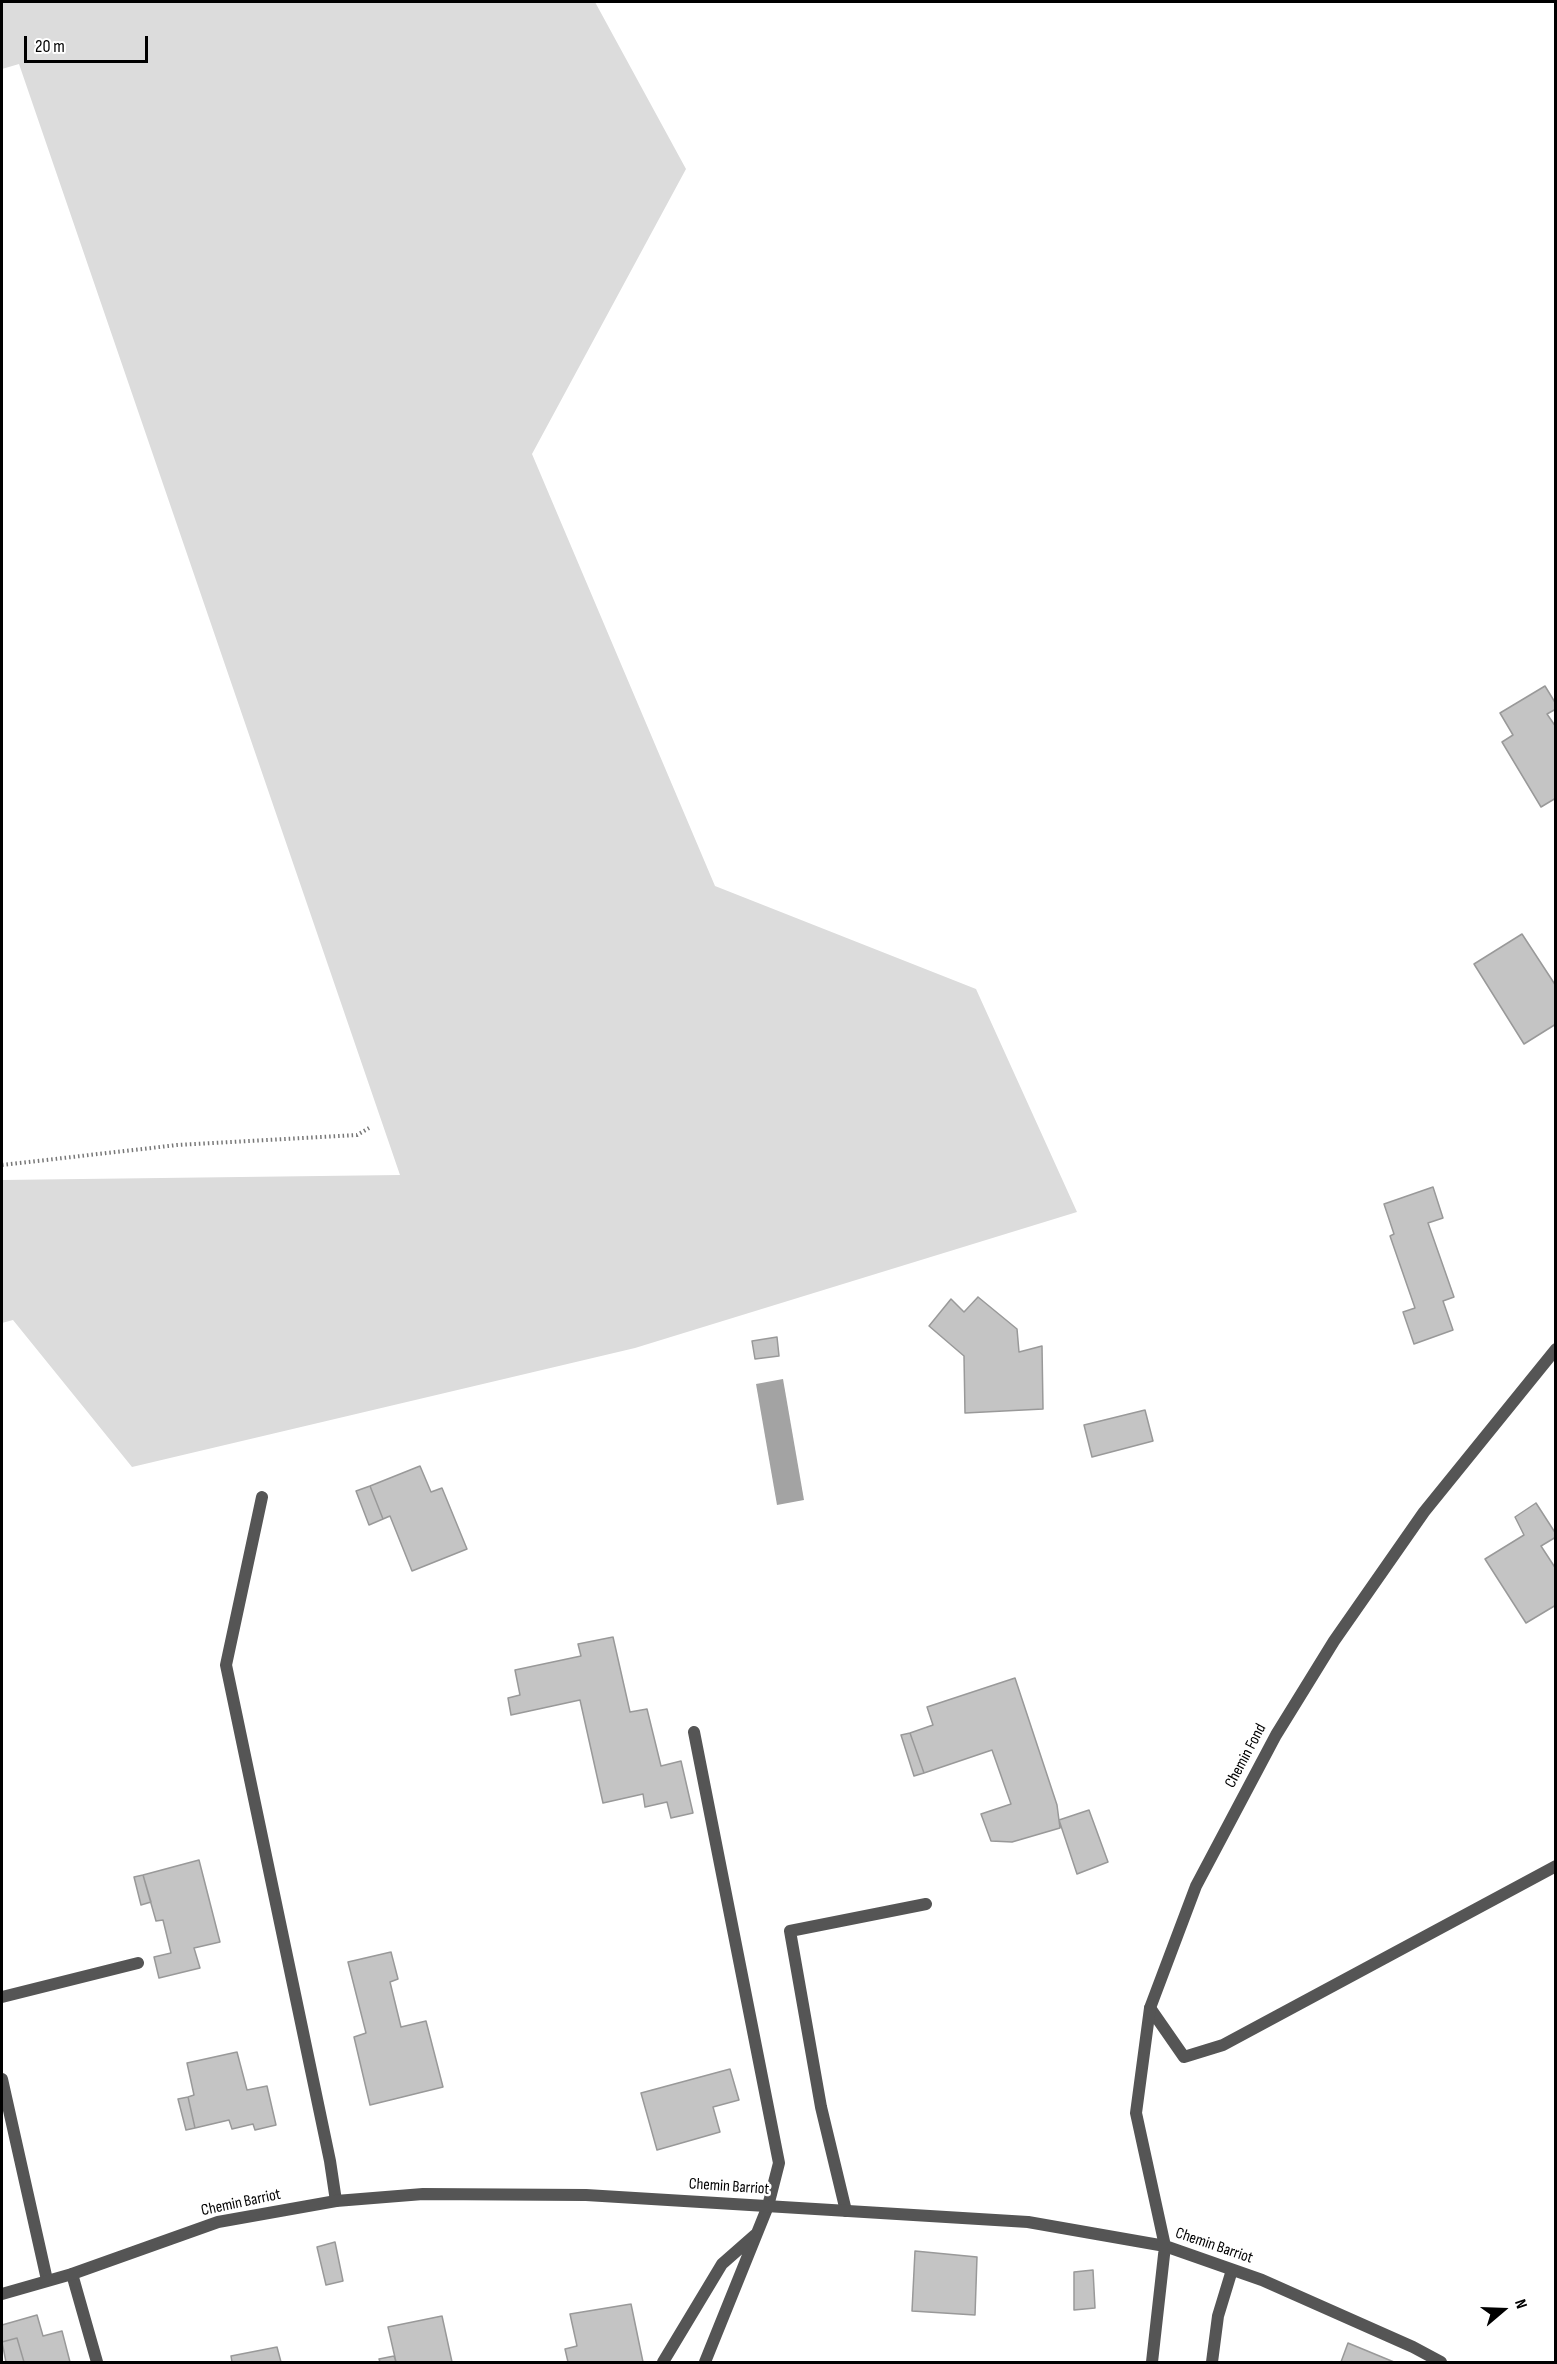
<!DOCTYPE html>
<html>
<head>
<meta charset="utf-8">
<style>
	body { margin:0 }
	#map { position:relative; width:1557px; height:2364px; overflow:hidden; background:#fff; font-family:"Sofia Sans Condensed",sans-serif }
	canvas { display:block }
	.frame { position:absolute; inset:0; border:3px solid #000; pointer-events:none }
	.north { position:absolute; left:1473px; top:2280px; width:60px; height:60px; -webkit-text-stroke:4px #fff; paint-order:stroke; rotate:71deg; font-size:16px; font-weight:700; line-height:24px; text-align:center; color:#000 }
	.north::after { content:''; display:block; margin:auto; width:21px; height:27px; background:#000; clip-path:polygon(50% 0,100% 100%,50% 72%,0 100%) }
	.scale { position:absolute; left:24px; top:36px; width:124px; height:27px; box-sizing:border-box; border:3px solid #000; border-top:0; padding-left:8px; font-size:18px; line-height:21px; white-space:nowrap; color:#000; -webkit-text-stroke:4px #fff; paint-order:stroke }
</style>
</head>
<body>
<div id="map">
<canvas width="1557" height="2364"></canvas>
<div class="frame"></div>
<div class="north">N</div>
<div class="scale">20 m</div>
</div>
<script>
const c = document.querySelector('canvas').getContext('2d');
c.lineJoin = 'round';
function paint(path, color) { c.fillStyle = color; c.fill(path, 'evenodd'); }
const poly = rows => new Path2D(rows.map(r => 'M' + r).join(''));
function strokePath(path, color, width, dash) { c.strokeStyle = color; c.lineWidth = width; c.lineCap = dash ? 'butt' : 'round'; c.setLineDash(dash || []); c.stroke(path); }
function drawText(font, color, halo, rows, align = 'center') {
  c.font = font + ' "Sofia Sans Condensed",sans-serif'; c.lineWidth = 5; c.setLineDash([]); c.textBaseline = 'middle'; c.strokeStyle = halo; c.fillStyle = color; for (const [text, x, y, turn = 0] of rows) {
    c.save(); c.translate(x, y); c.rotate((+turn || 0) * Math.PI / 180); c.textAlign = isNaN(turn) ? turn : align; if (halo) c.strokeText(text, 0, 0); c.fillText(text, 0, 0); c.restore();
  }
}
const green = poly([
	[2,2,595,2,686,169,532,454,715,886,976,989,1077,1212,635,1348,132,1467,13,1320,2,1323,2,1180,400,1175,19,64,2,69]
]);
const water = poly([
	[783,1379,804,1500,777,1505,756,1384]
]);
const building = poly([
	[1545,686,1556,704,1556,709,1547,714,1556,727,1556,798,1541,807,1502,742,1513,735,1500,713,1545,686],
	[1522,934,1556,986,1556,1024,1524,1044,1474,964,1522,934],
	[1433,1187,1443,1218,1428,1223,1454,1297,1443,1301,1453,1330,1414,1344,1403,1312,1415,1308,1390,1236,1394,1234,1384,1204,1433,1187],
	[978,1297,1017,1329,1019,1352,1042,1346,1043,1409,965,1413,964,1356,929,1326,951,1299,964,1312,978,1297],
	[777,1337,779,1356,755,1359,752,1341,777,1337],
	[1145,1410,1153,1441,1092,1457,1084,1425,1145,1410],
	[420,1466,431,1492,442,1488,467,1549,412,1571,390,1516,383,1519,370,1486,420,1466],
	[370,1486,383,1519,369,1525,356,1491,370,1486],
	[1536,1503,1556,1534,1556,1537,1541,1546,1556,1569,1556,1605,1526,1623,1485,1559,1524,1535,1515,1517,1536,1503],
	[613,1637,630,1712,647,1709,661,1766,681,1761,693,1813,671,1818,667,1802,645,1807,643,1794,603,1803,580,1700,511,1715,508,1698,520,1695,515,1670,581,1656,578,1644,613,1637],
	[1015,1678,1057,1805,1060,1828,1012,1842,991,1841,981,1814,1011,1804,992,1750,924,1773,910,1733,933,1725,927,1707,1015,1678],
	[910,1733,924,1773,914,1776,901,1735,910,1733],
	[1089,1810,1108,1862,1077,1874,1059,1820,1089,1810],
	[199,1860,220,1942,194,1948,200,1968,159,1978,154,1957,171,1953,163,1920,156,1921,143,1875,199,1860],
	[143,1875,151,1902,141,1905,134,1877,143,1875],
	[391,1952,398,1979,390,1982,401,2027,426,2021,443,2087,370,2105,354,2037,366,2033,348,1962,391,1952],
	[237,2052,247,2090,267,2086,276,2125,255,2130,253,2124,232,2129,229,2120,195,2128,188,2097,194,2095,187,2063,237,2052],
	[730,2069,739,2100,713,2107,720,2132,657,2150,641,2093,730,2069],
	[188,2097,195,2128,186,2130,178,2099,188,2097],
	[335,2242,343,2281,326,2285,317,2247,335,2242],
	[915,2251,977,2257,975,2315,912,2311,915,2251],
	[1093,2270,1095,2308,1074,2310,1074,2272,1093,2270],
	[631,2304,643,2362,568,2362,565,2349,577,2346,570,2314,631,2304],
	[37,2315,43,2336,62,2331,70,2362,24,2362,17,2338,2,2342,2,2325,37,2315],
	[442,2316,452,2362,396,2362,388,2327,442,2316],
	[17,2338,24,2362,6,2362,2,2342,17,2338],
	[1348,2343,1394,2362,1341,2362,1348,2343],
	[277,2347,281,2362,232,2362,231,2356,277,2347],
	[394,2356,396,2362,380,2362,379,2359,394,2356]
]);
const path = poly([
	[2,1165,177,1145,357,1135,369,1128]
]);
const lane = poly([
	[262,1497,226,1665,330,2161,336,2201],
	[694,1732,779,2163,768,2206,705,2362],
	[2,1997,138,1963],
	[1150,2008,1184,2057,1223,2045,1556,1866],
	[2,2079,47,2280],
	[846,2211,821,2107,790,1931,926,1904],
	[72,2274,97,2362],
	[663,2362,722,2264,755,2235],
	[1212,2362,1218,2316,1232,2270]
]);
const street = poly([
	[2,2294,72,2274,218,2222,336,2201,423,2194,586,2195,1028,2222,1165,2246,1262,2280,1413,2347,1441,2362],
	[1152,2362,1165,2246,1136,2113,1150,2008,1196,1886,1276,1735,1334,1641,1424,1512,1556,1349]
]);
const streetNames = [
	["Chemin Fond",1246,1756,-62],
	["Chemin Barriot",729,2187,4],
	["Chemin Barriot",241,2203,-12],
	["Chemin Barriot",1214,2246,19]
];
paint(green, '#dcdcdc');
paint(water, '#a3a3a3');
paint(building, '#c4c4c4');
strokePath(building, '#999', 1.5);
strokePath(path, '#777', 4, [1.5, 3]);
strokePath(lane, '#555', 12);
strokePath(street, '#555', 12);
drawText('16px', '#000', '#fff', streetNames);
</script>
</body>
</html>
